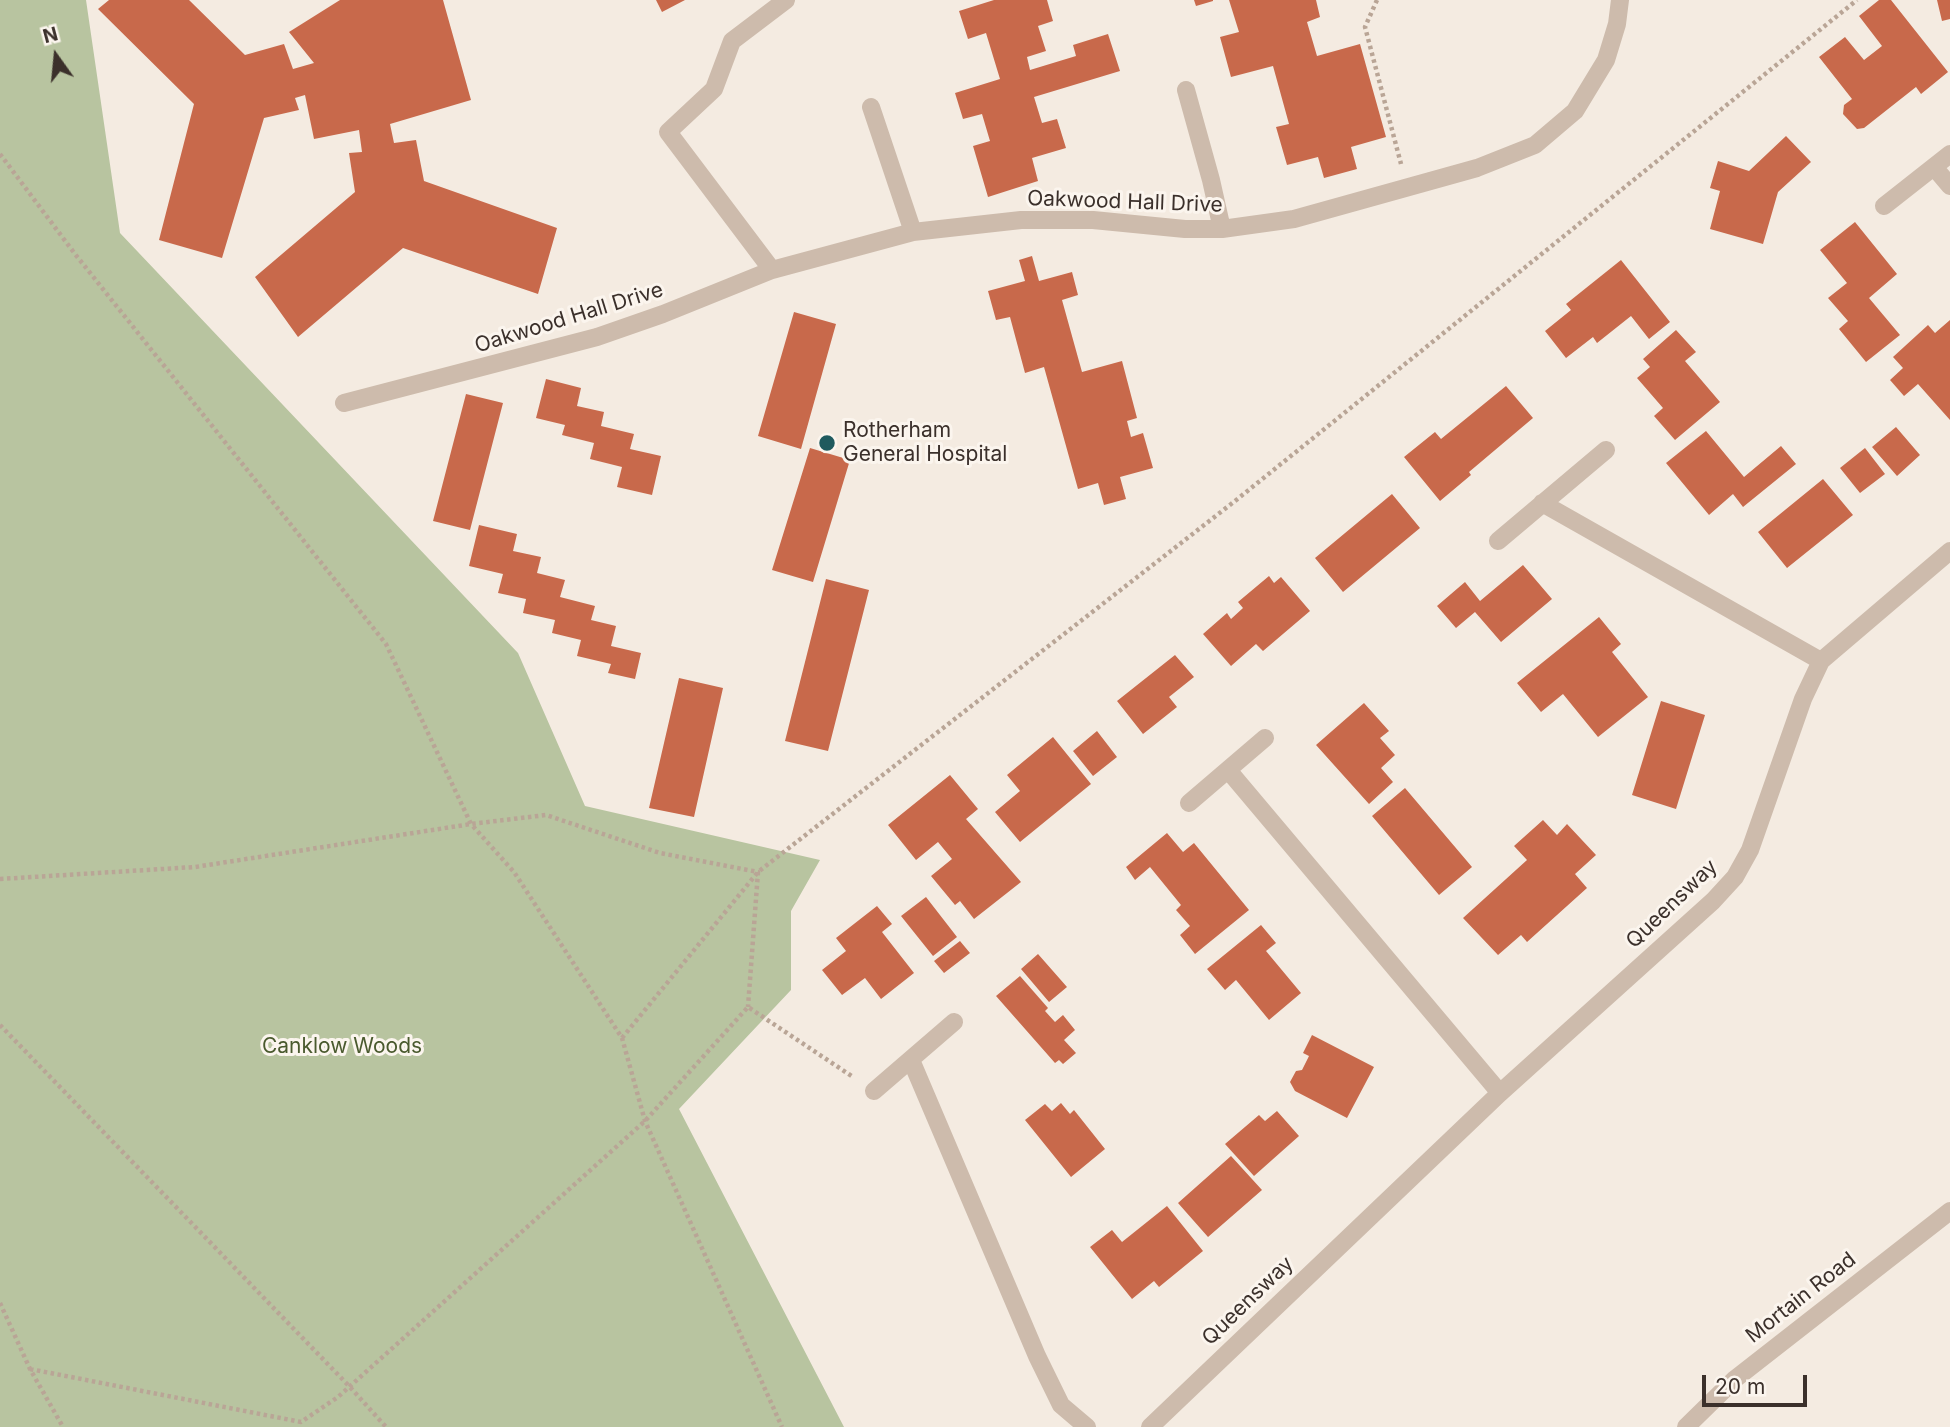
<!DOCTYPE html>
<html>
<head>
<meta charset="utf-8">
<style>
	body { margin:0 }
	#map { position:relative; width:1950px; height:1427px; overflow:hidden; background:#f4ebe1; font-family:Inter,sans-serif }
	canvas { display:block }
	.north { position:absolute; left:21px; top:21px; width:70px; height:70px; -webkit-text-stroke:5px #fbf5ee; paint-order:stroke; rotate:345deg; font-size:19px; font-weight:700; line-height:28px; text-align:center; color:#3b302b }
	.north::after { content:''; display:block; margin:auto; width:24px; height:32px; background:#3b302b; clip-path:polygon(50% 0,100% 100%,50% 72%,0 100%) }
	.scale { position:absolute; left:1702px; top:1375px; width:105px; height:32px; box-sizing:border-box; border:4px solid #3b302b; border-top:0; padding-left:9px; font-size:21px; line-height:24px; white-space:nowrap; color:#3b302b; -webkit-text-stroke:5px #fbf5ee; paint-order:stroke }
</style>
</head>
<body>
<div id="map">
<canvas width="1950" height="1427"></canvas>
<div class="north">N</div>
<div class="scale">20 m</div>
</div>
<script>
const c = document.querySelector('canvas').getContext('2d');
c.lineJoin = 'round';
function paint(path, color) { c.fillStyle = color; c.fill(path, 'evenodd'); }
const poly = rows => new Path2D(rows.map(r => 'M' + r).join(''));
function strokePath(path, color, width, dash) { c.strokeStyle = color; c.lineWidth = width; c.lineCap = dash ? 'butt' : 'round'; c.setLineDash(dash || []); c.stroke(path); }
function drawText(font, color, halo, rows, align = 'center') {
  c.font = font + ' Inter,sans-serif'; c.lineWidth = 6; c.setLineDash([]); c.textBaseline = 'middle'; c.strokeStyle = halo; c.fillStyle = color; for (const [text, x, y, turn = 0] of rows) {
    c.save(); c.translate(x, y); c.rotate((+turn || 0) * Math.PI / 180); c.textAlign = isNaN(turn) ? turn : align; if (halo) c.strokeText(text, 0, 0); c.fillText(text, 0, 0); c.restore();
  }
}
const green = poly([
	[0,0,86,0,120,233,518,653,585,806,820,860,791,911,791,990,679,1109,844,1427,0,1427]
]);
const building = poly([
	[109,0,189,0,245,55,284,44,293,69,314,63,289,32,340,0,443,0,471,100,390,124,394,143,416,140,424,181,557,228,538,294,403,248,298,337,255,277,355,192,349,153,362,152,359,130,314,139,305,95,295,98,299,110,264,118,222,258,159,240,194,104,98,9],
	[656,0,685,0,662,12],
	[994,0,1047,0,1053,21,1038,26,1046,51,1027,57,1030,70,1076,56,1073,45,1108,34,1120,71,1034,97,1042,123,1057,119,1066,148,1032,158,1038,181,988,197,973,146,990,141,982,114,963,119,955,93,1000,79,986,33,968,39,959,11],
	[1194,0,1213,0,1213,1,1196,6],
	[1229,0,1316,0,1320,17,1307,22,1317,56,1360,44,1386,137,1351,147,1357,169,1324,178,1318,157,1287,165,1276,127,1289,124,1273,66,1231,77,1220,37,1239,32],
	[1879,0,1891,0,1948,72,1921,94,1916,87,1864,128,1857,129,1843,114,1844,105,1852,99,1819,57,1845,37,1864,60,1882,46,1859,16],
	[1937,0,1950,0,1950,19,1942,21],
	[1786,136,1811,162,1778,192,1763,244,1710,229,1720,191,1710,188,1718,161,1749,171],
	[1855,222,1897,274,1869,298,1900,335,1866,362,1839,329,1848,321,1828,298,1847,283,1820,250],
	[1032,256,1039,281,1072,272,1078,295,1062,300,1082,372,1122,361,1137,418,1127,421,1131,437,1143,433,1153,468,1120,477,1126,499,1104,505,1098,483,1078,489,1044,367,1025,373,1010,317,996,320,988,291,1025,281,1019,260],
	[1621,260,1670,322,1649,339,1631,316,1597,343,1593,337,1566,358,1545,331,1571,310,1566,304],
	[794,312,836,324,801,449,758,436],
	[1950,320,1950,420,1918,384,1904,396,1890,380,1903,368,1893,357,1928,325,1935,333],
	[1676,330,1696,352,1685,361,1720,402,1675,440,1654,416,1663,408,1637,378,1650,367,1643,359],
	[546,379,581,388,577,406,604,412,601,426,634,434,630,449,661,456,652,495,617,487,622,467,590,459,594,443,562,435,565,425,536,418],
	[1506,386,1533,418,1469,472,1471,475,1440,501,1404,457,1435,432,1441,439],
	[466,394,503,403,470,530,433,521],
	[1896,427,1920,455,1897,476,1872,447],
	[1706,431,1744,477,1781,446,1796,464,1743,507,1733,494,1709,515,1666,463],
	[810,448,850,460,813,582,772,570],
	[1865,448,1885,474,1860,493,1840,468],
	[1823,479,1853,515,1787,568,1758,532],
	[1392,494,1420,528,1343,592,1315,558],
	[479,525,517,534,513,551,541,557,537,573,565,580,560,597,595,606,591,620,616,626,611,646,641,653,635,679,608,673,611,664,577,656,581,640,552,633,555,620,523,613,526,599,498,593,503,574,469,566],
	[1523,565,1552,599,1501,642,1475,612,1456,628,1437,606,1465,582,1480,601],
	[1269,576,1274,583,1281,577,1310,611,1263,651,1256,644,1231,666,1203,634,1227,613,1231,619,1243,608,1238,602],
	[826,579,869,590,828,751,785,741],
	[1599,617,1621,644,1612,652,1648,697,1598,737,1563,694,1541,712,1517,683],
	[1175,655,1194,677,1169,697,1177,707,1143,734,1117,701],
	[679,678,723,688,694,817,649,808],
	[1661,701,1705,715,1676,809,1632,795],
	[1364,703,1389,731,1380,738,1395,755,1381,768,1393,782,1369,804,1316,745],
	[1097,731,1117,757,1093,776,1073,751],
	[1053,737,1091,784,1020,842,995,812,1020,791,1007,775],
	[950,775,978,809,966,819,1021,882,974,919,960,901,955,905,931,876,952,859,938,842,916,860,888,825],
	[1405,788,1472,867,1439,895,1372,816],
	[1543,820,1557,835,1567,824,1596,855,1575,874,1587,888,1527,942,1521,935,1498,955,1463,918,1527,860,1514,846],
	[1167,833,1183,852,1194,843,1249,910,1195,954,1180,935,1190,926,1176,910,1181,905,1150,867,1135,880,1126,867],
	[926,897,957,937,933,956,901,916],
	[877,906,892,924,882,932,914,973,881,999,865,978,842,995,822,970,846,951,836,938],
	[1261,925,1276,943,1266,951,1301,993,1269,1020,1236,980,1225,990,1207,969],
	[960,941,970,953,944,973,934,961],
	[1038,954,1067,987,1049,1002,1021,969],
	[1020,976,1048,1008,1045,1011,1055,1022,1063,1015,1075,1030,1064,1040,1076,1053,1063,1064,1059,1060,1055,1063,996,996],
	[1312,1035,1374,1067,1347,1118,1295,1091,1290,1082,1296,1071,1302,1070,1309,1056,1303,1053],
	[1061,1103,1070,1114,1074,1110,1105,1149,1071,1177,1025,1120,1045,1104,1052,1111],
	[1277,1111,1299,1136,1254,1176,1225,1144,1259,1115,1265,1121],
	[1231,1156,1262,1190,1208,1237,1178,1203],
	[1167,1206,1203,1251,1159,1287,1154,1281,1132,1299,1090,1247,1112,1230,1122,1242]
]);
const path = poly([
	[1377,0,1365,27,1401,164],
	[0,154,75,254,386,644,471,824,514,872,622,1038,645,1121,782,1427],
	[0,879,195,867,471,824,546,815,660,853,758,872,748,1007],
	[0,1025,349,1386,386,1427],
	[622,1038,758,872,1235,501,1857,0],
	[0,1303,30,1369,63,1427],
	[30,1369,301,1422,338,1397,645,1121,748,1007,853,1077]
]);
const minor = poly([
	[1186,90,1211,180,1222,229],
	[871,107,913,232],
	[1934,167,1950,186],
	[1884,206,1950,154],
	[772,270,668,132,714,89,732,41,786,0],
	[344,403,597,337,663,314,772,270,913,232,1021,220,1093,220,1185,229,1222,229,1294,219,1477,168,1535,145,1575,111,1606,60,1617,24,1620,0],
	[1542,503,1821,661],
	[1498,541,1606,450],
	[1228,770,1500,1093],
	[1189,803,1265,738],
	[911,1060,1037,1356,1061,1405,1087,1427],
	[874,1091,954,1022],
	[1150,1427,1500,1093,1713,901,1735,877,1750,850,1803,699,1821,661,1950,551],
	[1686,1427,1735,1379,1950,1211]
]);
const markers = [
	[827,443,9,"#1f5a5e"]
];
const streetNames = [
	["Oakwood Hall Drive",1125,202,2],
	["Oakwood Hall Drive",569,318,-17],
	["Queensway",1672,904,-44],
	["Mortain Road",1801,1298,-38],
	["Queensway",1248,1301,-44]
];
const poiNames = [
	["Rotherham",843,431],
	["General Hospital",843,455]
];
const parkNames = [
	["Canklow Woods",342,1047]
];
paint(green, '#b8c4a0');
paint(building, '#c8694b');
strokePath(path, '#b9a596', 4.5, [3.5, 3.5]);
strokePath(minor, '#cdbbac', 18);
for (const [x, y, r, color] of markers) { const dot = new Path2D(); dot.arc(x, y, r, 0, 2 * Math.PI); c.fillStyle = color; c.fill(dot); strokePath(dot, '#fbf5ee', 2.5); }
drawText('21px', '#3b302b', '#fbf5ee', streetNames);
drawText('21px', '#3b302b', '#fbf5ee', poiNames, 'left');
drawText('21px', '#4a5a2e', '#fbf5ee', parkNames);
</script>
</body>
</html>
